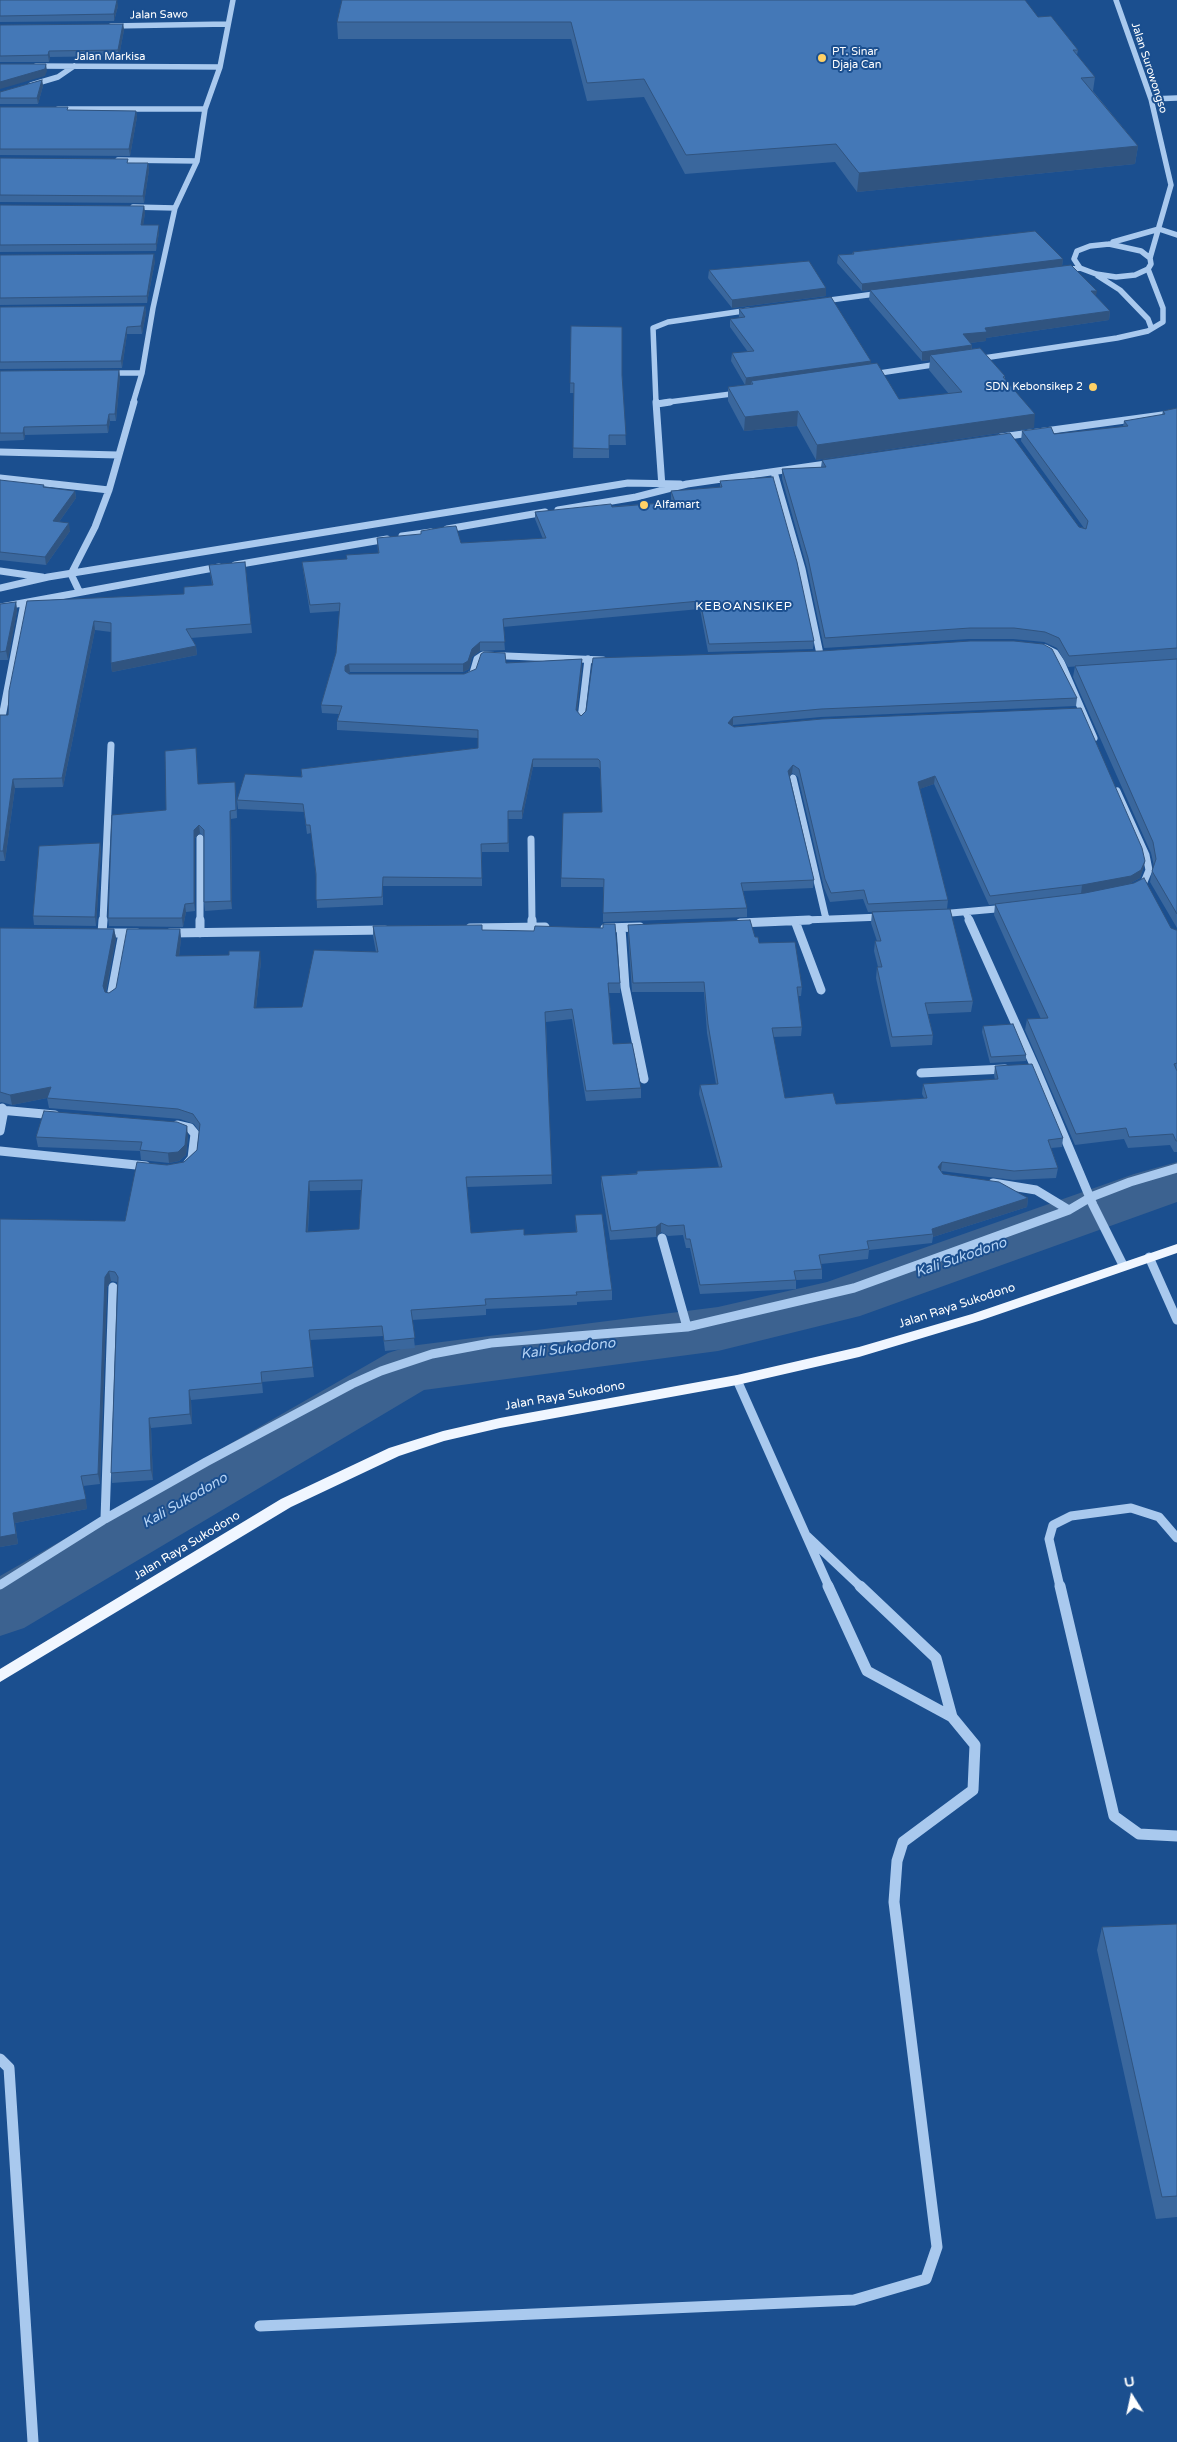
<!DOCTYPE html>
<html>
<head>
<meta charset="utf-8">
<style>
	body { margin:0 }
	#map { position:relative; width:1177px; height:2442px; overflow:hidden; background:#1b4f8f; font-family:"Varela Round",sans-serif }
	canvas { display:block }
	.north { position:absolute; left:1107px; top:2372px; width:50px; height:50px; -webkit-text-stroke:4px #1b4f8f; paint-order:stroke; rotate:350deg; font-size:14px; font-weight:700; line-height:20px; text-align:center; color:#fff }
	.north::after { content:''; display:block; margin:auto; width:18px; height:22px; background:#fff; clip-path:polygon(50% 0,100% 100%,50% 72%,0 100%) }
</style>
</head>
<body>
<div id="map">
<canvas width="1177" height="2442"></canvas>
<div class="north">U</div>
</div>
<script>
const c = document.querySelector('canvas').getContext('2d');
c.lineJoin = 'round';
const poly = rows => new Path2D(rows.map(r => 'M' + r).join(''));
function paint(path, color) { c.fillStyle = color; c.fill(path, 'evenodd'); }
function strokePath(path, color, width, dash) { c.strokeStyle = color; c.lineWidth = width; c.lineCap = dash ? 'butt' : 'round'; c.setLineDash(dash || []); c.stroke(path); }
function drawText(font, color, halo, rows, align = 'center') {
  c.font = font + ' "Varela Round",sans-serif'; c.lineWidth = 4; c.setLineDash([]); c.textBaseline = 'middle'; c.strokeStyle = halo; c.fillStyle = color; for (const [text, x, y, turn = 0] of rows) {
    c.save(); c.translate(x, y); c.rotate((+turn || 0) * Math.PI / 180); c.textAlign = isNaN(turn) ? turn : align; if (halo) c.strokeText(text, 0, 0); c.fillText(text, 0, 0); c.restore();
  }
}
const river = poly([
	[1177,1162,1177,1202,860,1316,718,1351,424,1390,24,1628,0,1636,0,1576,388,1353,410,1346,718,1307,827,1282,1134,1174,1177,1162]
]);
const minorFar3 = poly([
	[1116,0,1151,99,1171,185,1150,258],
	[111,26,228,24],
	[36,66,220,67],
	[31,85,58,77,74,66],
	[1151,99,1177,98],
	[58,109,205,109],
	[118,160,197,161],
	[133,207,175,208],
	[1159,229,1177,235],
	[1113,242,1159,229],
	[1109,244,1141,251,1150,258,1151,264,1148,269,1135,275,1116,277,1096,274,1080,268,1074,259,1077,251,1090,246,1109,244],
	[1063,270,1080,268],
	[1098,276,1120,290,1148,319,1151,327],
	[823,301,882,293],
	[977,359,1117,338,1148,331,1163,322,1163,308,1148,269],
	[109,373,142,373],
	[873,374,939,364],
	[133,403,142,373,153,308,175,208,197,161,205,109,220,67,233,0],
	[656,403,653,328,668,322,750,310],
	[661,403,739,393]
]);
const minorFar2 = poly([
	[656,402,662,487],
	[657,404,670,402],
	[1001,437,1177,413],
	[0,452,118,455],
	[774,472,802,569,820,654],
	[0,478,109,490],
	[558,510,636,497,687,484,833,463],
	[447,529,545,512],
	[402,536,431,532],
	[235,565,387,539],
	[0,571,42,577],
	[0,588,48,577,628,483,680,484],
	[79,591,71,574,95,527,109,490,134,402],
	[0,607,219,567],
	[1045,648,1055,653,1061,662,1094,738],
	[467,677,473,673,477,659,483,655,603,660],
	[2,717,24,603],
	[581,719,588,659],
	[793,778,826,919],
	[1117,791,1146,855,1149,870,1144,882,1135,887],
	[200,838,200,921],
	[531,839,532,921],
	[966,913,970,921],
	[940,914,1007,908],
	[103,921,111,745],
	[779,921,882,917]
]);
const minorFar1 = poly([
	[200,920,200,933],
	[532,920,532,927],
	[969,920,1035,1067,1093,1205,1123,1265],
	[795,921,821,990],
	[740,923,809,920],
	[470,928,545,927],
	[605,928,640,927],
	[621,928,625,987,644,1079],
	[102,933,103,920],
	[103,933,137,933],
	[170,933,385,930],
	[111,997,123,933],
	[921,1073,1005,1069],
	[0,1110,55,1115],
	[177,1125,190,1128,195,1134,192,1158,188,1163],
	[0,1131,4,1110,2,1108],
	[0,1151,146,1166],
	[993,1183,1036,1190,1069,1210],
	[662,1238,687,1327],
	[1149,1257,1177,1320],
	[737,1380,829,1587],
	[105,1519,113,1287],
	[807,1536,861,1587],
	[0,1585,105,1519,206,1462,352,1384,381,1371,432,1354,491,1343,687,1327,854,1288,1069,1210,1091,1197,1130,1182,1177,1168],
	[1060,1587,1049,1539,1053,1525,1071,1516,1131,1508,1159,1517,1177,1538]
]);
const minor = poly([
	[860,1586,936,1658,952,1717],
	[1060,1586,1114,1816,1139,1834,1177,1836],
	[0,2059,9,2068,33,2442],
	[260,2326,854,2300,926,2279,937,2247,894,1902,897,1861,903,1842,973,1790,975,1745,952,1717,867,1671,828,1586]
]);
const major = poly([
	[1177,1244,1177,1253,982,1320,859,1357,737,1385,500,1428,444,1441,399,1456,291,1507,0,1682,0,1669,281,1499,389,1448,443,1431,500,1418,737,1375,859,1347,972,1314,1177,1244]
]);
const wall = poly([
	[0,0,118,6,114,21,0,22],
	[1038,17,1078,50,1077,55,1095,77,1093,91,1138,146,1135,164,857,192,835,162,685,174,644,97,587,101,571,39,338,39,337,22],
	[123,24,124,30,119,56,50,57,49,62,0,62,0,25],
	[42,80,43,86,38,104,0,104,0,92],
	[0,107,68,110,136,111,137,117,130,156,0,155],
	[0,158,128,163,148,163,149,170,144,203,0,202],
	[0,205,144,206,145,213,143,225,159,232,156,251,0,252],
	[853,252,1063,259,1062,266,862,291,837,263,838,255,852,254],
	[0,255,155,261,147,303,0,305],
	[709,270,826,288,826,296,732,308,708,278],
	[870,290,1096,297,1110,311,1109,320,986,338,986,341,970,343,972,345,972,350,1005,376,1005,379,1034,428,816,460,797,426,744,431,728,401,728,387,745,385,731,361,732,353,748,352,730,327,730,319,739,318,739,309,871,364,899,399,949,394,929,370,930,360,922,361,869,300],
	[145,306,146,313,142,334,127,334,122,368,0,369,0,307],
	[571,326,622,375,626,445,609,445,609,458,573,458,574,393,570,393],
	[119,370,120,378,116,421,110,421,108,433,25,435,24,440,0,441,0,371],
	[1177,408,1177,659,1068,667,1057,648,1044,642,1013,639,969,639,824,648,807,568,782,479,782,469,821,467,822,460,1084,528,1021,441,1022,431,1054,434,1123,427,1124,421,1162,415,1163,411],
	[0,480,45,487,75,491,76,498,59,522,70,531,46,565,0,560],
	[720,481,814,641,813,649,708,652,700,609,503,627,505,650,480,651,472,657,469,669,463,672,350,672,348,673,349,674,464,674,506,663,582,659,582,667,577,711,581,716,1077,698,1076,706,821,717,733,725,732,726,734,727,822,719,1145,861,1143,869,1140,878,1129,884,1081,894,989,905,934,784,919,789,948,900,947,909,868,912,863,899,830,902,824,888,798,777,792,773,790,777,814,880,813,888,743,891,747,908,747,917,603,922,603,887,561,887,561,878,602,812,600,769,598,767,533,767,522,819,508,819,509,852,482,852,482,886,383,886,383,905,317,908,316,877,311,833,307,834,304,812,238,809,237,800,301,777,301,769,478,748,478,738,337,730,337,721,339,714,322,713,321,705,336,653,340,611,310,613,303,570,302,562,347,559,378,553,377,538,461,543,543,539,535,519,535,512,672,502,671,499,671,491,720,487],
	[245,562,252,633,191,638,196,646,197,655,112,672,111,663,111,632,95,630,63,787,15,788,5,861,0,861,0,715,8,715,27,601,184,594,212,585,209,565],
	[16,602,17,611,8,660,0,660,0,604],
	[1177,659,1177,928,1150,882,1152,871,1154,866,1151,853,1073,677,1075,666],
	[197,756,198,784,236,790,237,818,231,819,232,909,205,911,204,902,204,837,200,833,195,838,195,911,186,912,183,927,109,926,108,918,166,810],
	[100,843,101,852,96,926,34,925,33,916],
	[995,904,1171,928,1176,930,1177,930,1177,1152,1174,1152,1170,1145,1128,1148,1124,1139,1075,1145,1025,1030,1027,1019,1041,1019,994,915],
	[872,912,973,1001,971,1012,928,1014,933,1035,932,1045,891,1047,876,978,877,967,878,967,874,951,875,941,877,941,871,923],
	[628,925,755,937,759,943,802,987,801,996,798,996,802,1027,801,1036,773,1037,785,1098,836,1104,924,1098,922,1094,923,1084,995,1080,994,1075,995,1066,1063,1138,1062,1147,1051,1148,1058,1168,1056,1178,1013,1180,941,1171,943,1174,1028,1198,1027,1207,933,1237,932,1243,869,1250,868,1259,821,1264,822,1269,822,1279,796,1280,796,1289,700,1294,690,1248,686,1248,683,1235,668,1236,661,1232,656,1237,610,1240,601,1185,601,1176,719,1167,699,1094,700,1085,716,1084,707,1033,704,992,632,992,628,934],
	[373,926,482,930,620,983,620,993,609,993,613,1044,641,1088,641,1098,586,1101,572,1019,546,1022,552,1184,467,1187,471,1233,524,1235,576,1232,575,1215,612,1290,612,1300,577,1302,577,1305,486,1309,486,1315,412,1320,415,1348,385,1351,383,1336,310,1340,314,1377,262,1382,263,1393,191,1400,192,1424,151,1428,153,1480,112,1483,111,1473,117,1284,117,1282,111,1281,107,1287,100,1484,83,1486,87,1509,15,1523,18,1544,0,1547,0,1219,125,1221,167,1165,184,1162,197,1150,199,1131,194,1124,180,1119,49,1108,47,1098,12,1105,1,1102,0,1103,0,928,114,929,116,938,106,992,109,993,116,988,180,929,181,939,179,956,261,961,256,1008,302,1007,376,952,373,936],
	[361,1190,359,1229,308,1232,310,1191],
	[983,1026,1026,1055,1026,1061,990,1063,982,1032],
	[188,1136,186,1155,179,1161,169,1163,141,1160,140,1151,38,1147,36,1137],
	[1177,1924,1177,2217,1156,2219,1097,1950,1102,1927]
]);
const shadedWall = poly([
	[117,0,118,6,114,21,114,14],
	[123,24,124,30,119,56,118,50],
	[49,51,50,57,49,62,48,55],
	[46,64,47,71,45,76,0,89,0,82],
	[42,80,43,86,38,104,37,98],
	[136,111,137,117,130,156,129,149],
	[1138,146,1135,164,857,192,859,173],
	[148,163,149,170,144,203,143,196],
	[144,206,145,213,142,232,141,225],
	[159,225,159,232,156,251,156,244],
	[154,254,155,261,147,303,147,296],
	[1063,259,1062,266,862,291,862,284],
	[826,288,826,296,732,308,732,300],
	[1091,291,1097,291,1095,300],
	[145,306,146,313,142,334,141,326],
	[1110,311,1109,320,986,338,986,341,962,344,963,334,985,328],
	[127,327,127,334,122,368,121,361],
	[972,345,971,354,930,355,930,360,922,361,922,352],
	[871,361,870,368,751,381,751,386,745,386,746,378],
	[119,370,120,378,116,421,115,414],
	[798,411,797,426,744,431,745,417],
	[109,414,110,421,108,433,107,425],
	[1035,414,1034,428,816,460,817,445],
	[24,427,25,435,24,440,23,433],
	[75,491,76,498,54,529,53,521],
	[69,523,70,531,46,565,45,557],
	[16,602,17,611,8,660,6,651],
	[94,621,95,630,63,787,62,778],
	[480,642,480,651,472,657,469,669,463,672,463,664,472,649],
	[196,646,197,655,112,672,111,663],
	[582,659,582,667,576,718,576,710],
	[349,664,350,672,346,674,345,671,345,666],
	[733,717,733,725,728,731,728,723],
	[533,759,533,767,522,819,522,811],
	[793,765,792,773,788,779,788,771],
	[935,776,934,784,917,790,918,782],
	[13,779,15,788,5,861,3,851],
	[230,811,231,819,232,909,231,901],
	[199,825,200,833,195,838,195,911,194,903,194,830],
	[100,843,101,852,96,926,95,917],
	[1145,861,1143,869,1140,878,1129,884,1081,894,1082,885],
	[185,904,186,912,183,927,182,918],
	[114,929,116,938,105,996,103,986],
	[180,929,181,939,178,965,176,956],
	[260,951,261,961,255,1017,254,1008],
	[51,1087,52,1097,12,1105,10,1095],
	[187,1126,188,1136,186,1155,179,1161,169,1163,168,1153],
	[942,1162,941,1171,938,1167],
	[309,1181,310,1191,307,1242,306,1232],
	[1028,1198,1027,1207,933,1237,933,1234,932,1229],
	[661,1223,661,1232,656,1237,656,1227],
	[109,1271,111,1281,107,1287,100,1484,98,1474,105,1277],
	[189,1390,191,1400,192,1424,190,1414],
	[149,1418,151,1428,153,1480,151,1470],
	[86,1499,87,1509,15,1523,18,1544,0,1547,0,1537,13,1513]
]);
const building = poly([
	[0,0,117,0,114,14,0,16,0,0],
	[342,0,1025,0,1038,17,1051,16,1078,50,1073,50,1095,77,1081,78,1138,146,859,173,836,144,686,155,644,79,587,83,571,22,337,22,342,0],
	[123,24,118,50,49,51,48,55,0,56,0,25,123,24],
	[0,64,46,64,45,69,0,82,0,64],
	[42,80,37,98,0,98,0,92,42,80],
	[0,107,68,107,67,110,136,111,129,149,0,149,0,107],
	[0,158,128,159,127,163,148,163,143,196,0,195,0,158],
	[0,205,144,206,141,225,159,225,156,244,0,245,0,205],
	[1035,231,1063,259,862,284,838,255,854,254,853,252,1035,231],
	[154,254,147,296,0,298,0,255,154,254],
	[809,261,826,288,732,300,709,270,809,261],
	[1071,265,1097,291,1091,291,1110,311,985,328,987,332,963,334,972,345,922,352,870,290,1071,265],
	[831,297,871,361,746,378,732,353,754,351,730,319,745,317,739,309,831,297],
	[145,306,141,326,127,327,121,361,0,362,0,307,145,306],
	[571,326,622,327,622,375,626,435,609,435,609,449,573,448,574,383,570,383,571,326],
	[980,348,1005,376,1003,377,1035,414,817,445,798,411,745,417,728,387,753,384,751,381,877,363,899,399,962,392,930,355,980,348],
	[119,370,115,414,109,414,107,425,24,427,23,433,0,433,0,371,119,370],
	[1177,408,1177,648,1069,656,1059,638,1045,632,1014,628,970,628,825,638,808,558,782,469,826,467,822,460,1010,433,1079,527,1086,529,1088,521,1022,431,1051,427,1054,434,1128,426,1124,421,1165,414,1163,411,1177,408],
	[773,477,797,562,814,641,709,644,700,601,503,619,505,642,480,642,472,649,468,661,463,664,349,664,345,666,345,671,349,674,464,674,476,669,481,654,484,652,505,653,506,663,582,659,576,710,581,716,586,711,593,658,821,651,970,641,1014,641,1043,644,1052,649,1077,698,821,709,733,717,728,723,734,727,822,719,1081,708,1142,848,1145,861,1141,870,1131,876,1082,885,990,896,935,776,918,782,948,900,868,904,864,890,831,893,825,879,799,769,793,765,788,771,814,880,741,883,747,908,603,913,604,879,561,878,563,813,602,812,600,761,598,759,533,759,522,811,508,811,508,843,481,844,482,878,383,877,382,897,316,900,316,874,310,825,306,825,303,804,237,800,245,774,302,777,301,769,478,748,478,730,337,721,342,706,321,705,336,653,340,603,310,605,302,562,347,559,346,555,379,553,377,538,421,534,421,531,444,527,456,526,461,543,546,538,535,512,611,504,612,507,675,502,671,491,722,487,720,481,773,477],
	[0,480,44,485,43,487,75,491,53,521,69,523,45,557,0,552,0,480],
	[245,562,251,624,186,629,196,646,111,663,111,623,94,621,62,778,13,779,3,851,0,851,0,715,8,715,9,691,27,601,184,594,184,587,213,585,209,565,245,562],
	[16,602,6,651,0,652,0,604,16,602],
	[1177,659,1177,914,1152,871,1156,859,1153,842,1075,666,1177,659],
	[196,748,198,784,235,782,236,810,230,811,231,901,204,902,204,830,199,825,194,830,194,903,185,904,182,918,108,918,112,815,166,810,165,751,196,748],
	[100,843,95,917,33,916,39,846,100,843],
	[1144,878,1171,928,1176,930,1177,930,1177,1063,1174,1064,1177,1071,1177,1141,1176,1141,1173,1134,1129,1137,1126,1128,1076,1134,1027,1019,1048,1018,995,904,1085,893,1134,883,1144,878],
	[950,909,973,1001,925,1003,933,1035,892,1037,877,967,882,967,875,941,881,941,872,912,950,909],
	[750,920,755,937,758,937,759,943,795,942,802,987,797,987,802,1027,772,1028,785,1098,833,1093,836,1104,927,1098,923,1084,998,1079,995,1066,1032,1064,1063,1138,1048,1140,1058,1168,1014,1171,942,1162,938,1167,943,1174,999,1182,1028,1198,932,1229,933,1234,867,1241,869,1249,819,1255,822,1269,794,1271,796,1280,700,1285,690,1239,686,1239,684,1225,668,1226,661,1223,656,1227,611,1231,601,1176,637,1174,637,1171,722,1167,700,1085,718,1084,708,1024,704,982,633,983,628,925,750,920],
	[603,924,615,924,620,983,608,983,613,1044,632,1043,641,1088,586,1091,572,1009,545,1012,552,1175,466,1177,471,1233,524,1229,524,1235,577,1232,575,1215,602,1214,612,1290,576,1292,577,1295,485,1299,486,1305,411,1310,415,1338,384,1341,382,1326,309,1330,313,1367,261,1372,262,1383,189,1390,190,1414,149,1418,151,1470,111,1473,118,1277,115,1272,109,1271,105,1277,98,1474,81,1476,86,1499,13,1513,16,1534,0,1537,0,1219,125,1221,137,1162,167,1165,184,1162,197,1150,200,1124,193,1114,178,1109,47,1098,51,1087,10,1095,0,1092,0,928,114,929,103,986,105,992,109,993,116,988,127,929,180,929,176,956,229,955,229,951,260,951,254,1008,302,1007,314,950,378,952,373,926,482,925,482,930,534,931,535,926,603,928,603,924],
	[362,1180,359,1229,306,1232,309,1181,362,1180],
	[1013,1024,1026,1055,991,1057,983,1026,1013,1024],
	[44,1111,177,1122,187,1126,185,1145,178,1152,168,1153,140,1150,142,1142,36,1137,44,1111],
	[1177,1924,1177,2196,1162,2197,1102,1927,1177,1924]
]);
const markers = [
	[822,58,5,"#ffd166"],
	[1093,387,5,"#ffd166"],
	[644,505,5,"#ffd166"]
];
const farStreetnames = [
	["Jalan Sawo",159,15,-1],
	["Jalan Markisa",110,57],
	["Jalan Surowongso",1149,68,72]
];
const farPoinames = [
	["PT. Sinar",832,52],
	["Djaja Can",832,65],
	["SDN Kebonsikep 2",1083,387,"right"],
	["Alfamart",654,505]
];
const farQuarternames = [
	["KEBOANSIKEP",744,607]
];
const streetNames = [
	["Jalan Raya Sukodono",957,1306,-18],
	["Jalan Raya Sukodono",565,1396,-10],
	["Jalan Raya Sukodono",187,1546,-31]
];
const waterNames = [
	["Kali Sukodono",961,1258,-19],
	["Kali Sukodono",568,1349,-7],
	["Kali Sukodono",185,1501,-30]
];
paint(river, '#3c6290');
strokePath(minorFar3, '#a9c9ee', 5.5);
strokePath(minorFar2, '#a9c9ee', 7);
strokePath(minorFar1, '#a9c9ee', 9);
strokePath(minor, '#a9c9ee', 11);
paint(major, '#f0f6ff');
paint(wall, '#3a679d');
paint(shadedWall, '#305480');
paint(building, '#4478b7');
strokePath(building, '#305480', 1);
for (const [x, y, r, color] of markers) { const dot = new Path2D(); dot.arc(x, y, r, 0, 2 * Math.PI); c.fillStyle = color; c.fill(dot); strokePath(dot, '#1b4f8f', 2); }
drawText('11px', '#fff', '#1b4f8f', farStreetnames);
drawText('11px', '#fff', '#1b4f8f', farPoinames, 'left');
c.letterSpacing = '1px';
drawText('12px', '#fff', '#1b4f8f', farQuarternames);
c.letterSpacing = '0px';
drawText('12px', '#fff', '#1b4f8f', streetNames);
drawText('italic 14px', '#b5d3f5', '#1b4f8f', waterNames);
</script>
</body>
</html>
